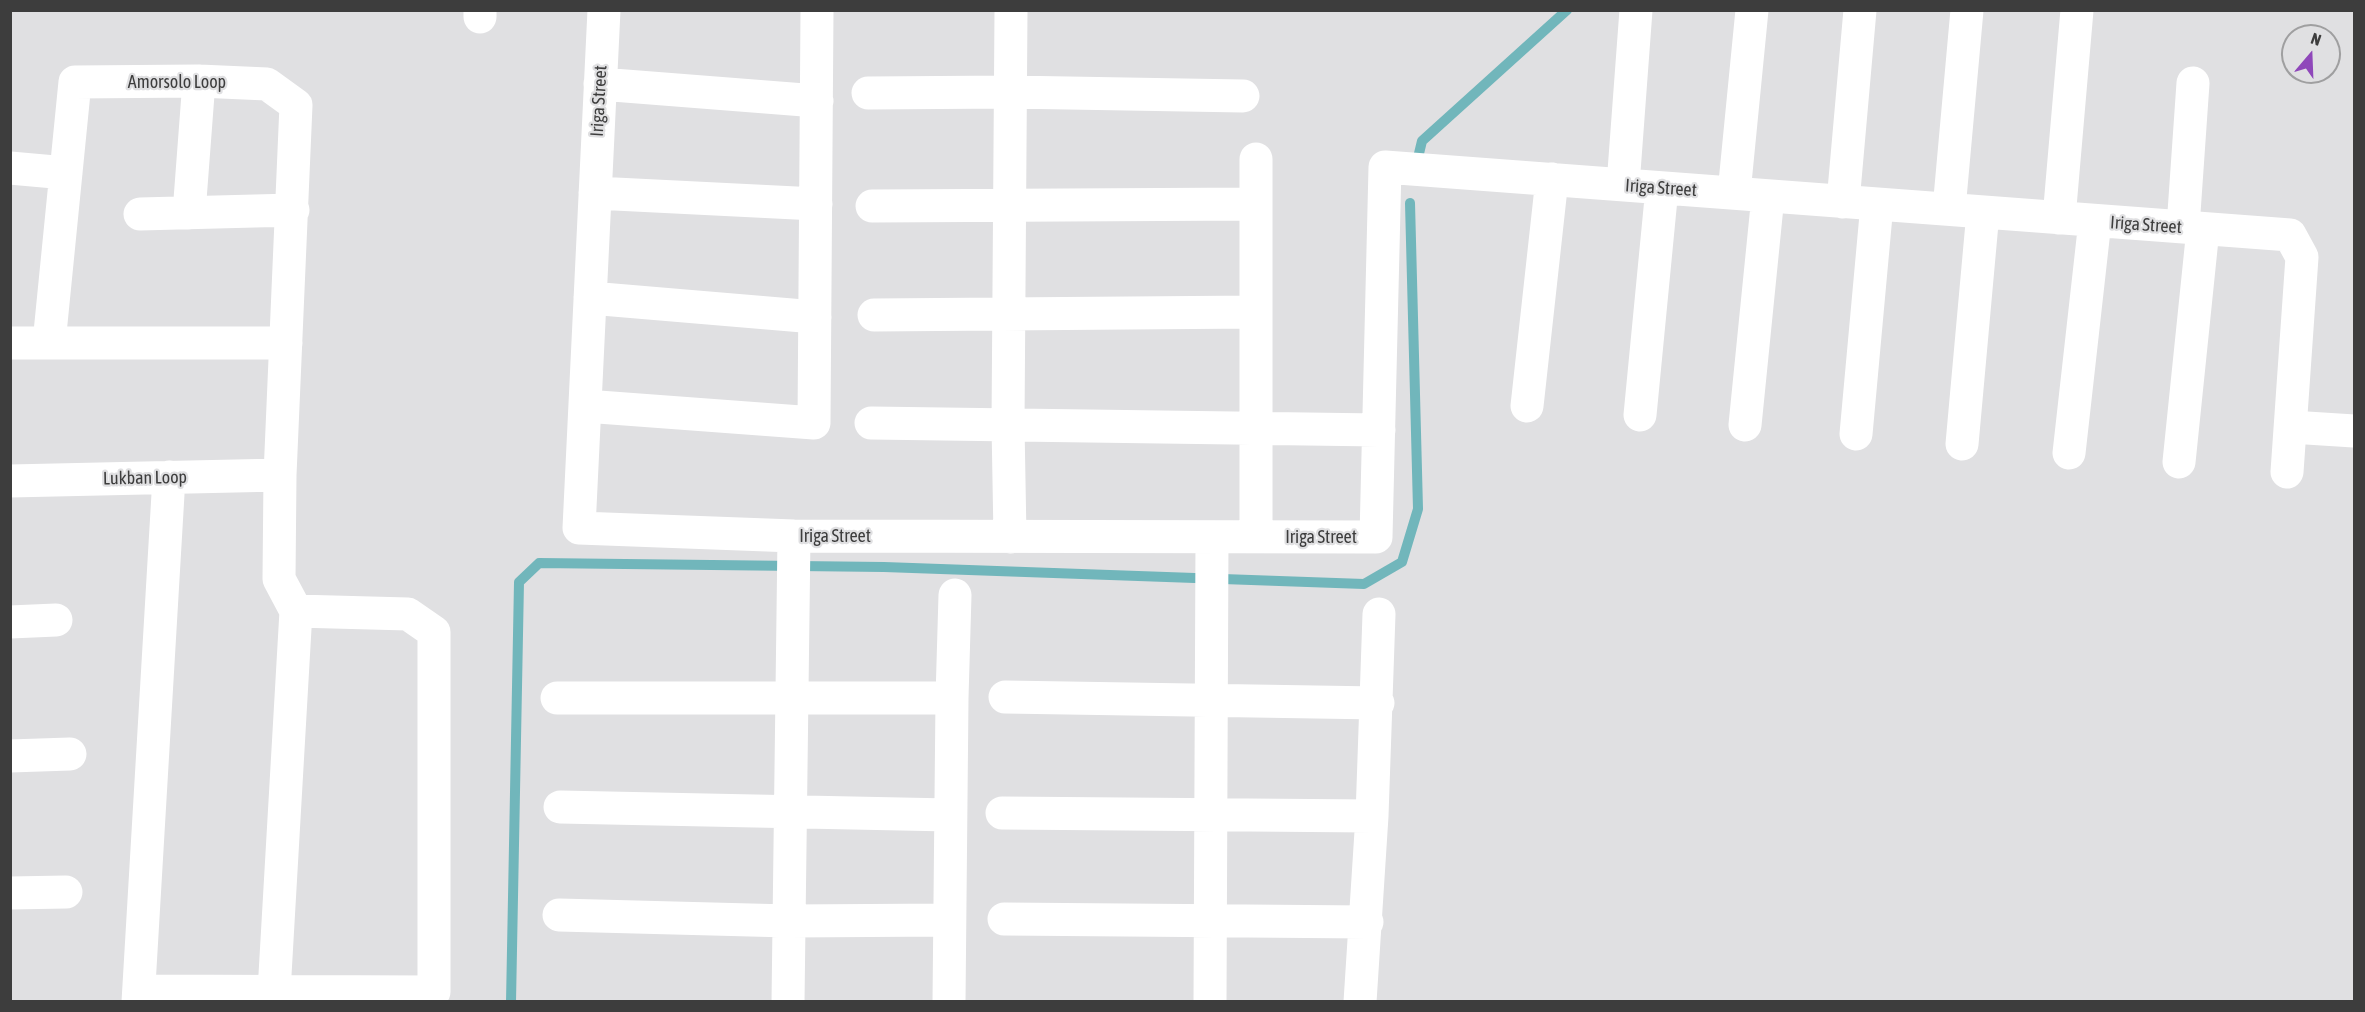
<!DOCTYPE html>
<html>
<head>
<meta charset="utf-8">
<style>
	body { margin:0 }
	#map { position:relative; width:2365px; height:1012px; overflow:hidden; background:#e0e0e2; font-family:"Asap Condensed",sans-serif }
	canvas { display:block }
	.frame { position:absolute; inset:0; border:12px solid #3d3d3d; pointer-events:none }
	.north { position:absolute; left:2281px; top:24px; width:60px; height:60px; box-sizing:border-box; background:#e0e0e2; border:2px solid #9f9fa0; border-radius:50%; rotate:19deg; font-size:16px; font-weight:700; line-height:24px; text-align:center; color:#3d3d3d }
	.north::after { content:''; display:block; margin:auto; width:21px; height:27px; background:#8f47ba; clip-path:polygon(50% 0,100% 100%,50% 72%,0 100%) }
</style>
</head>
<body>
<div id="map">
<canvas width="2365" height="1012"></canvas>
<div class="frame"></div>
<div class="north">N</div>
</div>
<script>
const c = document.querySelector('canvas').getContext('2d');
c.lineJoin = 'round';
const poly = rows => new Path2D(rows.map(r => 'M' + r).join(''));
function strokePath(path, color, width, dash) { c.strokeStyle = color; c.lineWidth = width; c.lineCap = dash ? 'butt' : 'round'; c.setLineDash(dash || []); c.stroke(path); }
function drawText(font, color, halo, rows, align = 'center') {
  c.font = font + ' "Asap Condensed",sans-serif'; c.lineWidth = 4.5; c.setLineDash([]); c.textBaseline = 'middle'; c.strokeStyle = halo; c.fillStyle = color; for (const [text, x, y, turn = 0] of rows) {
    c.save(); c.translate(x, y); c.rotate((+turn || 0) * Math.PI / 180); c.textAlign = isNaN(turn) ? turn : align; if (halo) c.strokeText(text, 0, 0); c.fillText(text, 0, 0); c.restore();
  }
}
const stream = poly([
	[1416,166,1422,141,1567,10],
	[511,1002,519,582,539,563,884,567,1364,584,1402,562,1418,509,1410,203]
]);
const minor = poly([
	[604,10,579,528,794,536,1376,537,1385,167,2290,235,2302,257,2287,472],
	[480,17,480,10],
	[600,84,817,101],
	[868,93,1010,92,1243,96],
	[10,168,66,173],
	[1623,185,1636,10],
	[595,193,816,204],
	[1734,193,1752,10],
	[1843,202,1860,10],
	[872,206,1256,204],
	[1949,209,1967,10],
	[189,213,199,81],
	[140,214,293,210],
	[2059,218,2077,10],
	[2183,227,2193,83],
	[590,298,815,317],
	[874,315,1256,312],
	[10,343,286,343],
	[49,343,75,82,199,81,267,84,296,105,280,475,279,579,296,611,274,992],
	[585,406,814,423,817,10],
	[1527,406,1552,179],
	[1640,415,1662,188],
	[871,423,1379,430],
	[1745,425,1768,196],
	[2291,427,2354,431],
	[1856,434,1877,204],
	[1962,444,1983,212],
	[2069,453,2095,221],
	[2179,462,2203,229],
	[10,481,280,475],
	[1010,537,1008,425,1011,10],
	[1256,537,1256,159],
	[10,622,56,620],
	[1005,697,1378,703],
	[557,698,952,698],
	[10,756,70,754],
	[560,807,950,815],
	[1002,813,1372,816],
	[10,893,66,892],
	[559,915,789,921,949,920],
	[1004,919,1367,922],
	[139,991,434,992,434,632,408,614,296,611],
	[138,1002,169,477],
	[788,1002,794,536],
	[949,1002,952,698,955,595],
	[1210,1002,1212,537],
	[1360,1002,1372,816,1379,614]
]);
const streetNames = [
	["Amorsolo Loop",177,82],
	["Iriga Street",599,101,-87],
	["Iriga Street",1661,188,4],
	["Iriga Street",2146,225,4],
	["Lukban Loop",145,478,-1],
	["Iriga Street",835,536],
	["Iriga Street",1321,537]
];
strokePath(stream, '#71b6bb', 10);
strokePath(minor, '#fff', 33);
drawText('18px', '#3d3d3d', '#e0e0e2', streetNames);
</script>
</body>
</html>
